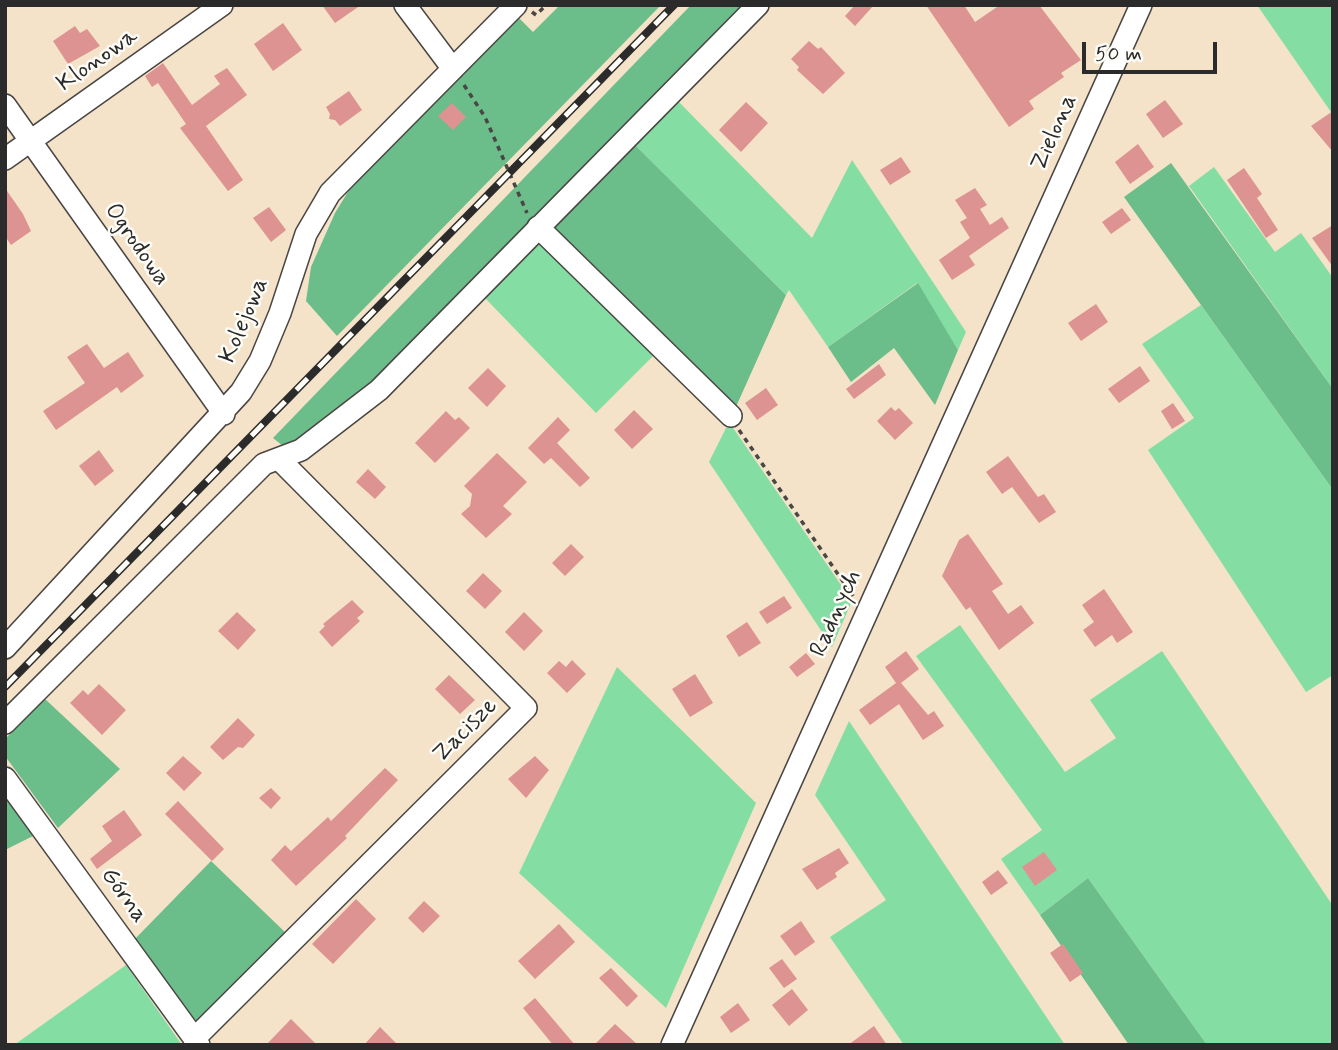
<!DOCTYPE html>
<html>
<head>
<meta charset="utf-8">
<style>
	body { margin:0 }
	#map { position:relative; width:1338px; height:1050px; overflow:hidden; background:#f4e2c9; font-family:Mynerve,sans-serif }
	canvas { display:block }
	.frame { position:absolute; inset:0; border:7px solid #2b2b2b; pointer-events:none }
	.scale { position:absolute; left:1082px; top:42px; width:135px; height:32px; box-sizing:border-box; border:4px solid #2b2b2b; border-top:0; padding-left:9px; font-size:21px; line-height:24px; white-space:nowrap; color:#2b2b2b; -webkit-text-stroke:5px #fdfcf7; paint-order:stroke }
</style>
</head>
<body>
<div id="map">
<canvas width="1338" height="1050"></canvas>
<div class="frame"></div>
<div class="scale">50 m</div>
</div>
<script>
const c = document.querySelector('canvas').getContext('2d');
c.lineJoin = 'round';
function paint(path, color) { c.fillStyle = color; c.fill(path, 'evenodd'); }
const poly = rows => new Path2D(rows.map(r => 'M' + r).join(''));
function strokePath(path, color, width, dash) { c.strokeStyle = color; c.lineWidth = width; c.lineCap = dash ? 'butt' : 'round'; c.setLineDash(dash || []); c.stroke(path); }
function drawText(font, color, halo, rows, align = 'center') {
  c.font = font + ' Mynerve,sans-serif'; c.lineWidth = 5; c.setLineDash([]); c.textBaseline = 'middle'; c.strokeStyle = halo; c.fillStyle = color; for (const [text, x, y, turn = 0] of rows) {
    c.save(); c.translate(x, y); c.rotate((+turn || 0) * Math.PI / 180); c.textAlign = isNaN(turn) ? turn : align; if (halo) c.strokeText(text, 0, 0); c.fillText(text, 0, 0); c.restore();
  }
}
const green = poly([
	[1257,5,1333,5,1333,115],
	[679,102,812,238,852,160,966,332,958,350,917,283,828,347,789,290,786,295,635,145],
	[1214,167,1275,252,1301,233,1333,278,1333,389,1189,186],
	[541,240,656,353,596,413,485,298],
	[1201,305,1333,490,1333,675,1306,692,1148,450,1194,418,1142,344],
	[729,422,852,601,832,647,709,462],
	[960,625,1065,772,1116,738,1090,700,1162,651,1333,906,1333,1045,1207,1045,1088,878,1040,915,1001,859,1042,830,916,656],
	[617,667,756,803,666,1008,519,873],
	[849,721,1065,1045,904,1045,830,937,886,900,815,795],
	[126,965,182,1045,14,1045]
]);
const forest = poly([
	[560,5,661,5,337,336,306,301,311,267,335,213,351,187,518,17,533,32],
	[691,5,747,5,334,420,283,446,273,438],
	[635,145,786,295,735,409,553,228],
	[1171,163,1333,389,1333,490,1124,197],
	[918,283,958,350,935,405,894,348,851,382,828,347],
	[45,699,120,769,58,828,5,756,5,739],
	[5,796,33,836,5,850],
	[211,861,287,934,197,1024,135,939],
	[1088,878,1207,1045,1129,1045,1040,915]
]);
const building = poly([
	[322,5,361,5,335,23],
	[855,5,874,5,855,26,845,16],
	[926,5,964,5,975,22,1000,5,1039,5,1081,60,1061,73,1064,77,1029,101,1034,109,1009,127],
	[283,23,302,50,273,71,254,44],
	[75,26,80,33,87,29,100,46,68,64,53,41],
	[809,41,818,49,821,47,845,73,823,94,797,70,799,67,791,59],
	[163,63,192,105,220,84,214,76,227,68,247,95,206,126,243,180,228,191,180,128,186,124,158,83,152,87,145,76],
	[349,91,362,110,340,126,335,120,329,119,330,114,326,107],
	[1165,100,1183,124,1163,138,1146,114],
	[746,102,768,123,741,152,719,130],
	[452,103,466,117,453,130,438,116],
	[1333,111,1333,152,1311,126],
	[1138,144,1154,167,1130,184,1115,162],
	[901,157,911,172,890,185,880,170],
	[1244,168,1262,194,1257,198,1278,230,1266,238,1227,180],
	[5,188,23,214,31,231,11,245,5,236],
	[975,188,987,205,980,209,990,225,1002,217,1009,228,969,256,975,265,952,280,939,260,970,238,960,222,967,218,955,200],
	[269,207,286,230,271,242,253,218],
	[1122,208,1131,220,1111,234,1102,222],
	[1333,225,1333,267,1312,238],
	[1096,304,1108,322,1081,341,1068,323],
	[87,344,104,368,128,352,144,376,121,393,117,387,56,430,43,411,85,383,67,357],
	[879,364,886,375,854,399,846,389],
	[1140,366,1150,381,1119,403,1108,389],
	[488,368,506,386,487,407,468,388],
	[766,388,778,405,757,420,745,403],
	[1173,403,1185,421,1172,429,1161,411],
	[891,407,895,411,899,408,913,423,895,440,877,421],
	[634,410,653,429,632,449,614,430],
	[446,411,455,420,459,417,470,428,435,463,415,443],
	[558,417,570,430,557,443,590,478,580,487,551,458,544,464,528,448],
	[99,450,114,471,95,486,79,466],
	[497,453,527,482,503,506,512,514,486,538,461,514,470,506,472,494,464,486],
	[1008,456,1038,497,1044,494,1056,512,1039,523,1012,487,1002,494,986,472],
	[368,469,386,487,375,499,356,482],
	[968,534,1003,584,992,591,1008,614,1021,605,1034,623,999,650,970,607,966,610,942,576,959,540],
	[571,544,584,557,565,576,552,563],
	[483,573,502,591,485,609,466,591],
	[1104,589,1133,632,1117,643,1112,635,1095,647,1083,630,1094,622,1082,605],
	[784,596,792,608,767,624,759,612],
	[352,600,364,612,357,618,360,621,332,647,319,632,325,626,323,624],
	[237,612,256,630,238,650,218,631],
	[524,612,543,631,524,651,505,632],
	[747,622,761,643,739,657,726,636],
	[906,651,919,669,901,683,928,715,934,711,944,726,923,740,899,704,870,725,859,710,896,683,885,667],
	[806,653,815,664,797,677,789,667],
	[572,660,586,674,567,693,547,673,559,661,566,667],
	[695,674,713,703,690,717,672,689],
	[449,675,475,700,460,714,435,689],
	[99,684,126,710,102,735,70,703,83,690,88,695],
	[238,718,255,735,243,748,238,747,223,760,210,747],
	[183,756,202,773,184,791,166,773],
	[535,756,549,770,526,798,508,779],
	[385,768,398,780,345,836,347,838,296,886,271,860,285,845,291,851,328,817,331,821],
	[271,788,281,798,271,809,259,798],
	[178,801,224,849,212,861,165,814],
	[124,810,142,835,97,869,90,859,112,841,102,826],
	[839,848,849,863,835,873,837,877,817,890,802,869],
	[1044,852,1057,870,1035,886,1022,867],
	[998,870,1008,883,991,895,982,882],
	[356,899,376,919,333,964,312,944],
	[424,901,440,916,423,933,408,918],
	[801,921,815,942,795,956,780,936],
	[559,924,575,942,535,979,518,961],
	[1063,944,1083,973,1070,982,1050,953],
	[782,959,797,979,784,988,769,968],
	[611,968,638,996,627,1007,599,978],
	[792,989,808,1010,789,1026,772,1005],
	[535,998,575,1045,553,1045,523,1008],
	[738,1003,750,1020,731,1033,720,1017],
	[291,1019,317,1045,266,1045],
	[615,1024,638,1045,594,1045],
	[874,1026,887,1045,848,1045],
	[380,1027,398,1045,364,1045]
]);
const path = poly([
	[532,12,536,15,546,5],
	[464,85,485,117,527,213],
	[739,430,853,596]
]);
const minor = poly([
	[405,5,453,69],
	[5,105,224,414],
	[5,159,222,5],
	[538,227,731,416],
	[5,648,241,392,260,361,280,313,306,234,330,193,516,5],
	[5,723,264,464,301,450,379,390,758,5],
	[5,778,199,1045],
	[194,1039,526,708,279,459],
	[672,1045,1141,5]
]);
const rail = poly([
	[5,687,674,5]
]);
const streetNames = [
	["Klonowa",98,61,-35],
	["Zielona",1055,133,-66],
	["Ogrodowa",136,245,55],
	["Kolejowa",245,321,-67],
	["Radnych",837,614,-66],
	["Zacisze",466,731,-45],
	["Górna",123,896,54]
];
paint(green, '#84dea4');
paint(forest, '#6bbd8a');
paint(building, '#dd9391');
strokePath(minor, '#494643', 24);
strokePath(path, '#494643', 3.5, [5, 5]);
strokePath(minor, '#fff', 21);
strokePath(rail, '#2b2b2b', 8);
strokePath(rail, '#fdfcf7', 5, [16]);
drawText('24px', '#2b2b2b', '#fdfcf7', streetNames);
</script>
</body>
</html>
